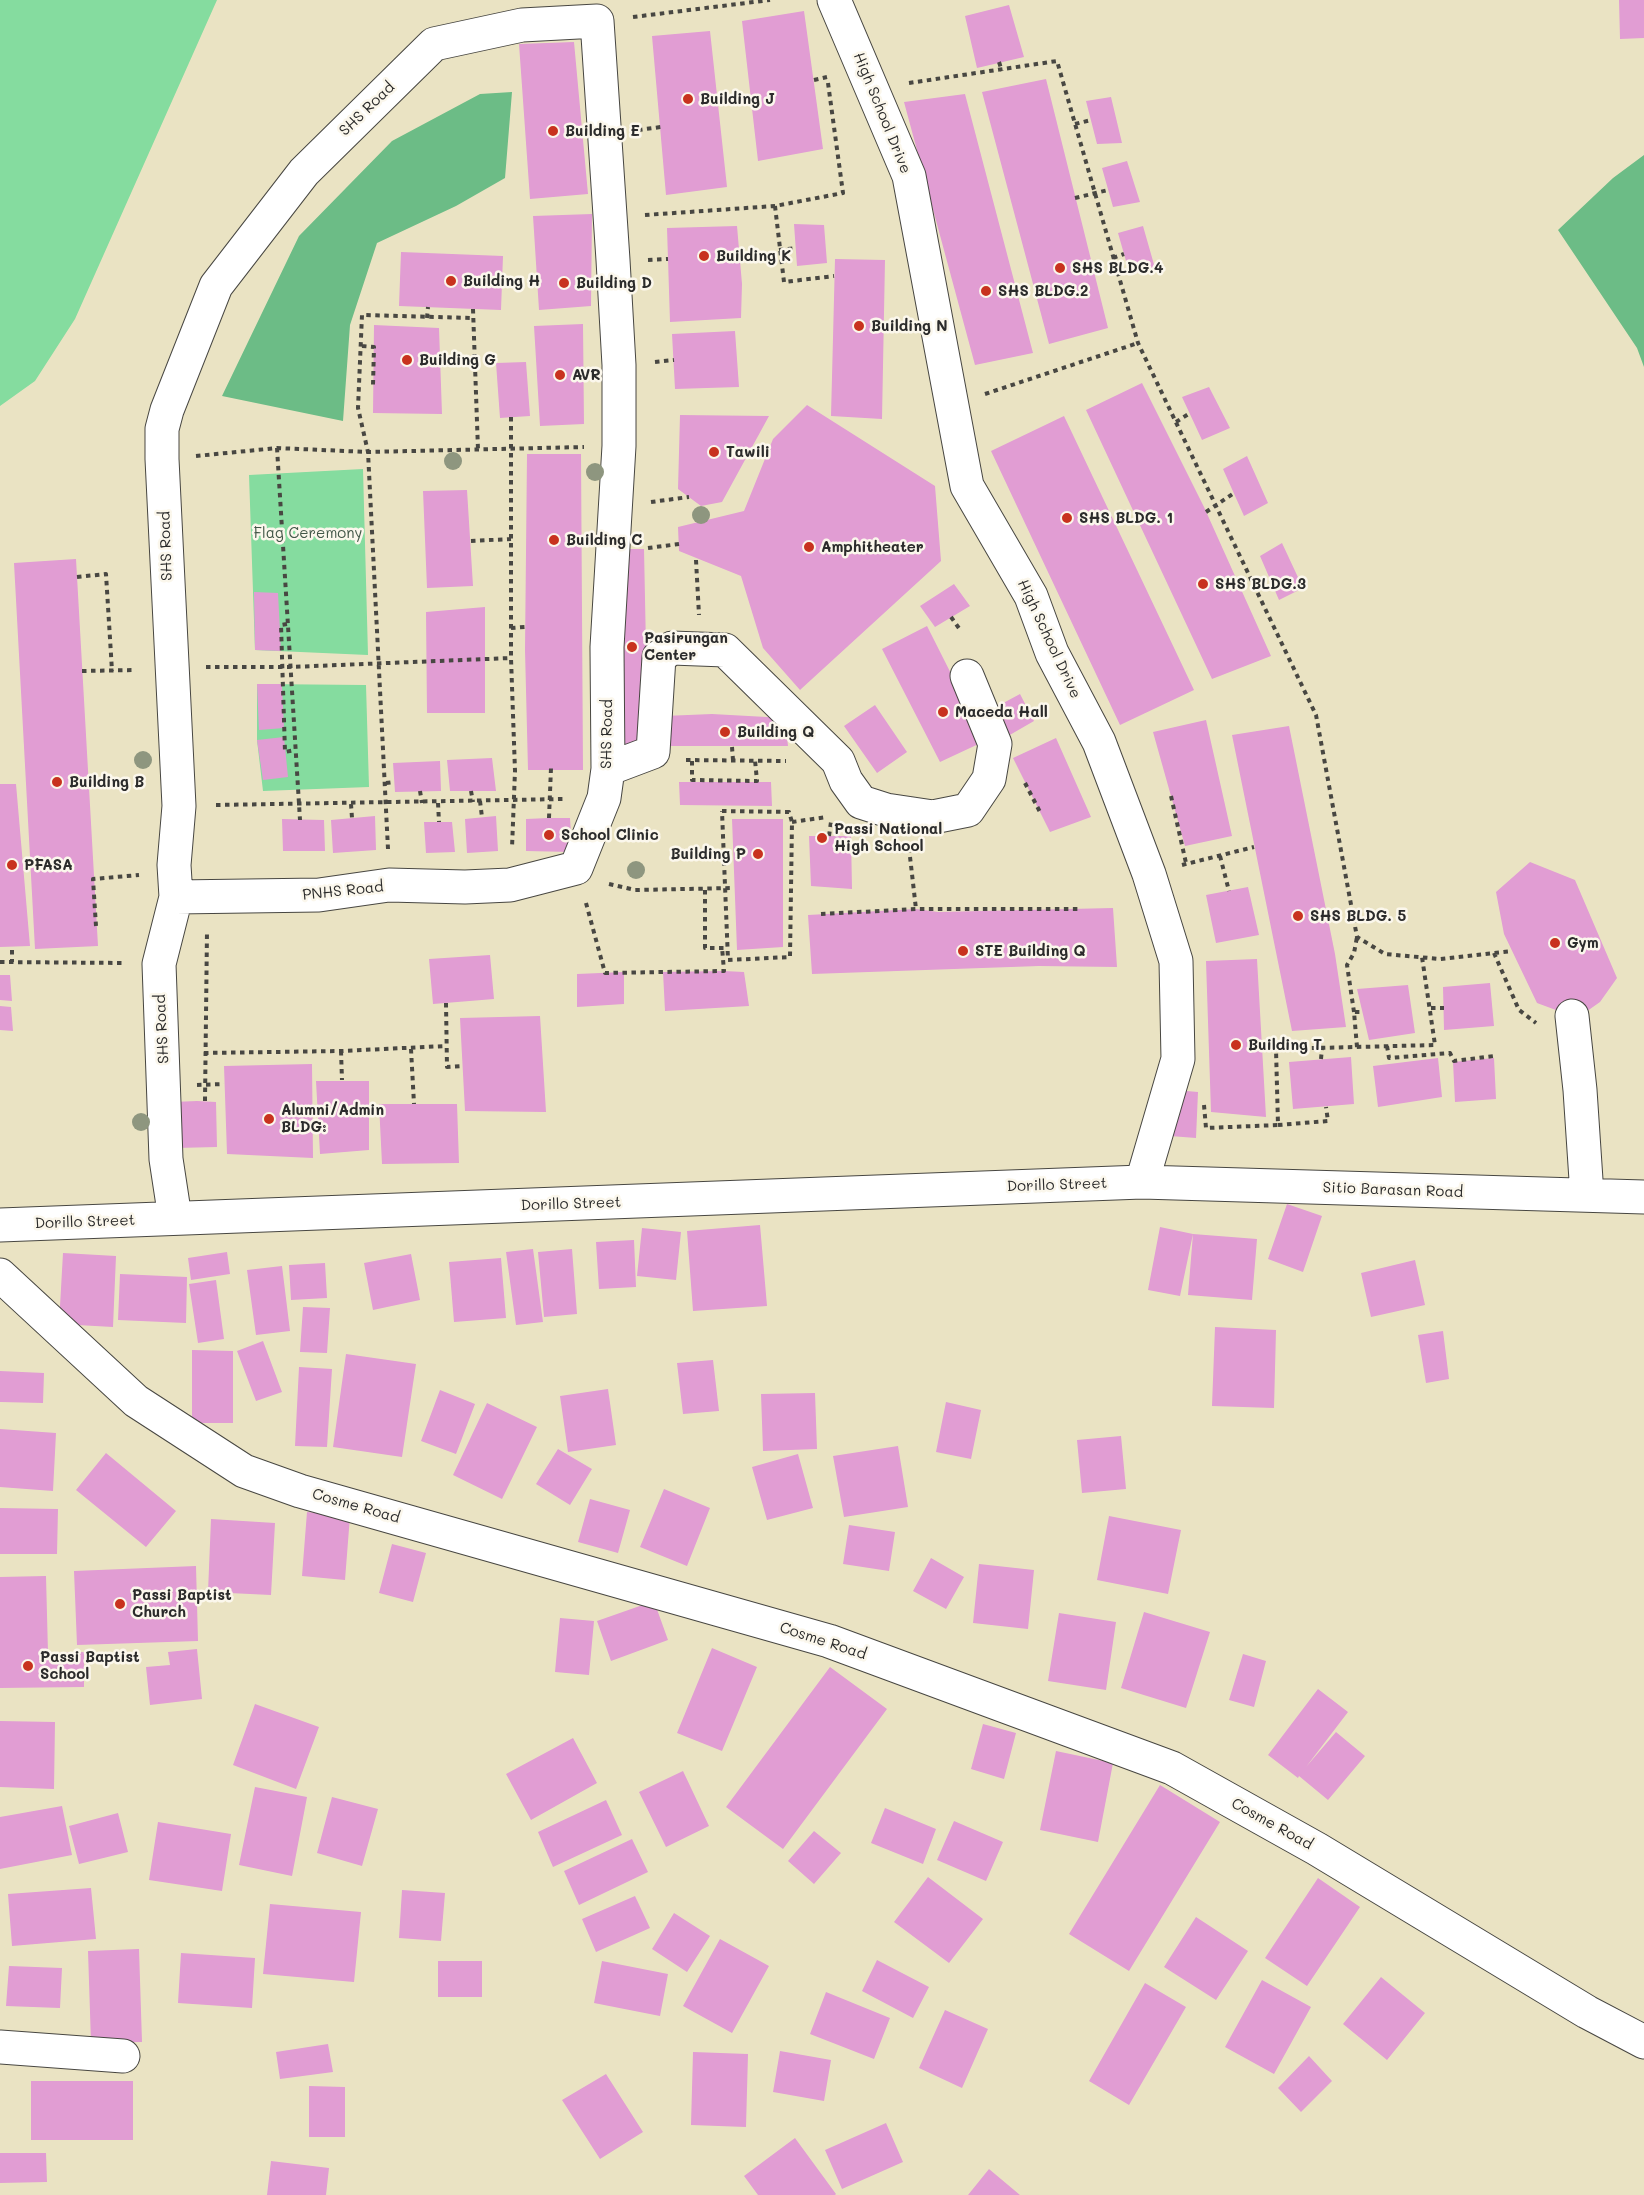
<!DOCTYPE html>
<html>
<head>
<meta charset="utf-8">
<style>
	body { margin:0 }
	canvas { display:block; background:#eae3c3 }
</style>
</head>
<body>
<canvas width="1644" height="2195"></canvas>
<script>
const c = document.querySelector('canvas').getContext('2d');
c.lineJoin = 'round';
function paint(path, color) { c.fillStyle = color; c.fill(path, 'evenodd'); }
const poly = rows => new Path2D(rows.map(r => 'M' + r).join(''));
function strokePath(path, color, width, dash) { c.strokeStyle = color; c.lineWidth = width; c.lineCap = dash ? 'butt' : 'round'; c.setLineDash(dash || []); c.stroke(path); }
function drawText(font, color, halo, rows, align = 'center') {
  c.font = font + ' Mali,sans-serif'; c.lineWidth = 5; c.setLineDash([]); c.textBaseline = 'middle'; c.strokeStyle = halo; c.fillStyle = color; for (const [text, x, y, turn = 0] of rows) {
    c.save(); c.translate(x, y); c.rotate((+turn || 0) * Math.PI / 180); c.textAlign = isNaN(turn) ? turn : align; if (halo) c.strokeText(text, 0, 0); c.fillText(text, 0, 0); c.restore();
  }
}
const green = poly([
	[0,0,217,0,75,319,35,381,0,406],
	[363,469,368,655,255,650,249,475],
	[257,684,366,685,369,787,263,791,257,740]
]);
const forest = poly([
	[512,92,505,178,456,206,377,243,350,325,343,421,222,396,299,236,392,141,480,94],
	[1644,155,1644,367,1637,348,1558,230,1613,178]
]);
const building = poly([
	[1619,0,1644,0,1644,38,1620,39],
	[1009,5,1024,57,977,68,965,16],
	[804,11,823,149,758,161,742,21],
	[710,31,727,187,666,195,652,36],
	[574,42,588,194,530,199,519,44],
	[1046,79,1108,328,1049,344,982,92],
	[965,94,1033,353,975,365,904,102],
	[1111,97,1122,143,1097,144,1086,101],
	[1127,161,1140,202,1113,207,1102,168],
	[592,214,591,306,539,310,533,216],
	[794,224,824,225,827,263,797,266],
	[737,226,742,284,741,318,670,322,667,228],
	[1143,226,1155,268,1130,275,1118,233],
	[401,252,503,256,501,310,399,306],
	[835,259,885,260,882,419,831,416],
	[583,324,584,424,540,426,534,326],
	[374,325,439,328,442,414,373,413],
	[735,331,739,387,675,389,672,334],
	[526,362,530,416,500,418,496,363],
	[1142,383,1204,507,1271,656,1212,679,1086,410],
	[1209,387,1230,428,1202,440,1182,397],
	[807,405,935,486,941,561,800,690,763,648,741,576,679,551,678,527,744,511,773,439],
	[680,415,769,416,722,502,701,506,678,489],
	[1064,416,1194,690,1120,725,991,451],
	[527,454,581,454,583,770,528,770,525,650],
	[1247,456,1268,503,1244,516,1223,469],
	[467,490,473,586,427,588,423,491],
	[1282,543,1303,588,1279,600,1260,556],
	[612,549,644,549,648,746,624,744],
	[76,559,98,946,35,949,14,563],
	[954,584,970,606,935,627,920,606],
	[254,592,278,593,281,651,255,650],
	[485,607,485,713,427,713,426,612],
	[927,626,985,741,940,762,882,649],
	[257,684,282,684,284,728,259,730],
	[1020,694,1034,721,1008,736,994,708],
	[875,705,907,752,877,773,844,726],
	[712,714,785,718,788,746,665,746,664,716],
	[1206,720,1232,836,1185,846,1153,732],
	[1289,726,1335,954,1346,1027,1292,1031,1232,735],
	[284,737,288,777,263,780,257,740],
	[1056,738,1091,817,1050,832,1013,758],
	[492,758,496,791,450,791,447,760],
	[440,761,441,791,395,792,393,763],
	[679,782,771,782,772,806,680,805],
	[0,784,16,784,30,946,0,947],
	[375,816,376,850,333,853,331,820],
	[496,816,498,851,467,853,465,819],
	[549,818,570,818,572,852,526,851,526,819],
	[282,819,324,820,325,851,283,851],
	[732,819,783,819,783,947,737,950],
	[424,822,452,822,455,852,426,853],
	[809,836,851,836,852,889,811,886],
	[1530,862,1575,880,1617,978,1600,1002,1583,1014,1572,1016,1537,1003,1504,934,1496,892],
	[1248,887,1259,935,1216,943,1206,895],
	[1113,908,1117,967,1039,966,812,974,808,915,916,909,938,912],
	[490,955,494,999,433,1004,429,959],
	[1257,959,1266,1117,1211,1112,1206,961],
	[724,971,744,972,749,1006,665,1011,663,972],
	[624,972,624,1004,577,1007,577,974],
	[0,975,10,975,12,1001,0,1000],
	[1490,983,1494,1026,1444,1030,1443,987],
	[1408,985,1415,1033,1369,1040,1357,989],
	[0,1006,11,1007,13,1031,0,1030],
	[540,1016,546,1112,465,1111,460,1018],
	[1351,1057,1354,1104,1293,1109,1289,1062],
	[1438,1058,1442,1097,1378,1107,1373,1066],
	[1494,1058,1496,1099,1455,1102,1453,1062],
	[312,1064,313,1158,227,1154,224,1066],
	[316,1081,369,1081,369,1150,320,1154],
	[1175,1090,1198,1092,1196,1138,1170,1136],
	[197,1101,216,1102,217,1147,176,1148,173,1102],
	[379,1104,457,1104,459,1163,382,1164],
	[1287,1204,1322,1216,1303,1272,1268,1259],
	[760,1225,767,1306,693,1311,687,1231],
	[1160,1227,1193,1234,1180,1296,1148,1290],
	[642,1228,681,1232,676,1280,637,1276],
	[1193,1234,1257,1239,1252,1300,1188,1295],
	[634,1240,636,1287,599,1289,596,1242],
	[533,1249,543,1322,516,1325,506,1252],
	[572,1249,577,1314,544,1317,538,1252],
	[227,1252,230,1274,191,1280,188,1258],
	[63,1253,116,1256,113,1327,59,1324],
	[411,1254,420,1300,373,1310,364,1263],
	[501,1258,506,1318,454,1322,449,1262],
	[1415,1260,1425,1305,1371,1317,1361,1273],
	[325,1263,327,1298,291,1300,289,1265],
	[282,1266,290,1331,256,1335,247,1270],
	[120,1274,187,1277,186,1323,118,1320],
	[216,1280,224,1339,198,1343,189,1284],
	[303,1307,330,1308,327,1353,300,1352],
	[1215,1327,1276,1330,1274,1408,1212,1406],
	[1443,1331,1449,1379,1426,1383,1418,1335],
	[263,1341,282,1392,256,1401,237,1351],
	[192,1350,233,1351,233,1423,192,1423],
	[346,1354,416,1364,402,1457,333,1447],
	[713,1360,719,1411,683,1414,677,1363],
	[299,1367,332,1369,327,1447,295,1446],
	[0,1371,44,1373,43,1403,0,1402],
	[608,1389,616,1445,568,1452,560,1396],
	[440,1390,475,1404,456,1454,421,1441],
	[815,1393,817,1449,763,1451,761,1394],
	[946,1402,981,1410,971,1459,936,1452],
	[487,1403,537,1427,502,1499,453,1475],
	[0,1429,56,1433,53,1491,0,1487],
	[1121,1436,1126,1489,1082,1493,1077,1440],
	[898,1446,908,1507,844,1517,833,1456],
	[558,1449,592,1469,570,1505,536,1484],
	[106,1453,176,1511,146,1547,76,1490],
	[798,1454,813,1508,767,1520,752,1467],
	[664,1489,710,1508,687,1566,640,1547],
	[590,1499,630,1510,618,1553,578,1542],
	[0,1508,58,1509,57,1554,0,1554],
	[307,1512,350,1516,345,1580,302,1576],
	[1109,1516,1181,1530,1168,1594,1097,1580],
	[211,1519,275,1523,271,1595,208,1592],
	[849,1525,895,1532,889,1571,843,1564],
	[392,1544,426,1553,413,1602,379,1593],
	[931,1558,964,1577,946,1609,913,1591],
	[979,1564,1034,1570,1028,1629,973,1623],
	[196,1566,198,1641,77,1645,74,1571],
	[46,1576,48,1653,84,1652,84,1687,0,1688,0,1577],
	[654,1601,668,1640,611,1661,597,1621],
	[1144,1612,1210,1632,1186,1708,1121,1688],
	[1059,1613,1116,1622,1106,1690,1048,1681],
	[560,1618,594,1621,589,1675,555,1672],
	[712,1648,757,1667,722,1751,677,1733],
	[197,1649,202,1699,150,1705,146,1667,170,1665,168,1652],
	[1243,1654,1266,1661,1254,1707,1229,1700],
	[830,1667,887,1709,783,1849,726,1807],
	[1318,1689,1348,1712,1306,1767,1336,1732,1365,1756,1328,1800,1299,1776,1298,1778,1268,1755],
	[255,1704,319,1727,296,1789,233,1765],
	[0,1721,55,1722,54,1789,0,1787],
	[983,1724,1016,1733,1004,1779,971,1769],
	[573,1738,597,1783,531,1820,506,1774],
	[1056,1751,1113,1763,1098,1842,1040,1830],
	[683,1771,709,1826,666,1847,639,1792],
	[1160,1785,1220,1822,1129,1971,1069,1934],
	[255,1787,307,1797,292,1876,239,1865],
	[332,1797,378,1809,362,1866,317,1853],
	[606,1800,622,1835,553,1867,538,1832],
	[62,1806,72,1855,0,1869,0,1817],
	[885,1808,936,1829,923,1864,871,1843],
	[118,1813,128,1852,79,1864,69,1826],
	[954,1821,1003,1842,986,1881,937,1860],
	[158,1822,231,1834,222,1891,149,1880],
	[814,1831,841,1853,814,1884,788,1861],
	[632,1839,648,1872,579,1905,564,1871],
	[928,1877,983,1919,949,1963,894,1922],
	[1318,1878,1360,1907,1307,1986,1265,1958],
	[91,1888,96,1939,12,1946,8,1894],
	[402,1890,445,1893,441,1941,399,1938],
	[635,1896,650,1928,596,1952,582,1919],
	[270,1904,361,1912,354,1982,263,1974],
	[674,1913,710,1936,687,1972,652,1949],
	[1196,1917,1248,1951,1216,2000,1164,1967],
	[720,1939,769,1966,732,2033,683,2006],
	[139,1949,142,2042,91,2043,88,1951],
	[181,1953,255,1958,252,2008,178,2003],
	[877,1960,929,1987,913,2018,862,1991],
	[438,1961,482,1961,482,1997,438,1997],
	[602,1961,668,1974,660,2016,594,2003],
	[9,1966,62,1968,60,2008,6,2006],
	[1381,1977,1425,2013,1387,2060,1343,2024],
	[1262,1980,1311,2007,1274,2074,1225,2047],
	[1145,1983,1186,2007,1129,2105,1089,2081],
	[826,1992,890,2018,874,2059,810,2034],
	[945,2010,988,2029,962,2088,919,2068],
	[328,2044,333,2072,280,2079,276,2052],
	[780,2051,831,2060,824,2101,773,2092],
	[693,2052,748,2054,746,2127,691,2125],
	[1309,2056,1332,2081,1301,2112,1278,2088],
	[606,2074,643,2132,600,2159,562,2100],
	[31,2081,133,2081,133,2140,31,2140],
	[309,2086,345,2087,345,2137,309,2137],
	[886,2123,903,2162,842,2189,825,2150],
	[795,2138,836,2194,835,2195,758,2195,744,2176],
	[0,2153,46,2153,47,2182,0,2183],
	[271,2161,329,2168,326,2195,267,2195],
	[989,2169,1020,2195,968,2195]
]);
const path = poly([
	[633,17,770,0],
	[999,62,1002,71],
	[814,80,827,77],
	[909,83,1057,61,1138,343,1316,715,1357,937,1385,954,1440,959,1512,951],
	[1075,124,1091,120],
	[638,130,661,127],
	[1075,198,1108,190],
	[775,206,784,282,834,276],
	[645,215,775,206,843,193,828,83],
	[779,250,796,248],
	[1113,258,1124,254],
	[648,260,668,259],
	[473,309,478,450],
	[427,318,428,307],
	[362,346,374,347,373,385],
	[655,362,674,360],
	[985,394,1138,343],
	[511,417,511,658,515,771,512,848],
	[1176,422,1190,413],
	[277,448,300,820],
	[196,456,277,448,368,452,584,447],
	[651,502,689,497],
	[1206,512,1234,493],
	[471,541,511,539],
	[648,548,679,544],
	[696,560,699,615],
	[77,577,106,574,112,671],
	[1254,586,1268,577],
	[951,617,961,631],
	[287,624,281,625,285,752,295,750],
	[511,628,525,627],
	[206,667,290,667,511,658],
	[82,671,136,670],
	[732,747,733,760],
	[686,760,786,761],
	[692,761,692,780,757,781,755,760],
	[386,783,394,782],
	[1025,783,1040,812],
	[420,791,422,803],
	[471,791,473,802],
	[1171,796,1186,863],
	[480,801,482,817],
	[438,803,439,822],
	[351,804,352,818],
	[216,805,565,799],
	[722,811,789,812,792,822,790,957,728,960,722,811],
	[549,818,551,768],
	[792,822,827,817],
	[829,836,831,822],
	[909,848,916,909],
	[388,849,368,452,358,408,362,315,473,318],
	[1220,856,1229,891],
	[1182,865,1254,847],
	[609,884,635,890,734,888],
	[705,890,705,948,724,948],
	[586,903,605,973,724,971,722,947],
	[821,914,916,909,1079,909],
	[96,926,93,879,139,875],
	[12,950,12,962],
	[1494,953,1519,1010,1536,1023],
	[0,962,125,963],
	[446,1003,447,1067,463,1066],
	[1431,1008,1444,1008],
	[1354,1012,1347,965,1354,953,1357,937],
	[1387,1046,1389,1058,1450,1053,1454,1061,1494,1056],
	[1357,1047,1354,1012,1363,1012],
	[411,1049,414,1104],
	[341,1051,342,1080],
	[204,1053,341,1051,446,1046],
	[1321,1059,1322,1048],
	[197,1085,224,1084],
	[205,1101,207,931],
	[1204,1105,1206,1128,1278,1125,1276,1049,1435,1045,1422,957],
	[1278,1125,1328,1121,1326,1107]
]);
const minor = poly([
	[834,0,909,176,967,486,1031,596,1052,653,1099,742,1149,874,1176,961,1178,1059,1142,1182],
	[608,769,653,752,659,657,672,648,725,650,838,761,846,781,861,802,886,810,933,817,968,810,989,779,995,744,967,676],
	[1572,1016,1580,1090,1587,1195],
	[175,1218,166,1159,159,964,176,897,174,865,179,806,162,459,162,429,167,410,216,286,304,172,434,44,522,25,597,21,613,260,619,365,619,446,607,647,608,769,604,798,576,868,510,885,465,887,389,885,319,895,176,897],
	[0,1225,1142,1182,1644,1197],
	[0,1275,136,1401,244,1471,300,1491,829,1641,1172,1768,1317,1849,1587,2012,1644,2042],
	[0,2047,123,2056]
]);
const trees = [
	[453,461],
	[595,472],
	[701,515],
	[143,760],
	[636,870],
	[141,1122]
];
const markers = [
	[688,99,6,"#c8321e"],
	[553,131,6,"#c8321e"],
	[704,256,6,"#c8321e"],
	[1060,268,6,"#c8321e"],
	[451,281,6,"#c8321e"],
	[564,283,6,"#c8321e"],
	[986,291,6,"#c8321e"],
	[859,326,6,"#c8321e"],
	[407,360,6,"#c8321e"],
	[560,375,6,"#c8321e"],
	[714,452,6,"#c8321e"],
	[1067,518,6,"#c8321e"],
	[554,540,6,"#c8321e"],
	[809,547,6,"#c8321e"],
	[1203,584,6,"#c8321e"],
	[632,647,6,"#c8321e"],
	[943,712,6,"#c8321e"],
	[725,732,6,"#c8321e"],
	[57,782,6,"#c8321e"],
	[549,835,6,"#c8321e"],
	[822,838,6,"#c8321e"],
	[758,854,6,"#c8321e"],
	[12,865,6,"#c8321e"],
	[1298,916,6,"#c8321e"],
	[1555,943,6,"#c8321e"],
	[963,951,6,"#c8321e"],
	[1236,1045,6,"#c8321e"],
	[269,1119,6,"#c8321e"],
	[120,1604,6,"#c8321e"],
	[28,1666,6,"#c8321e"]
];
const poiNames = [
	["Building J",700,99],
	["Building E",565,131],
	["Building K",716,256],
	["SHS BLDG.4",1072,268],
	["Building H",463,281],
	["Building D",576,283],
	["SHS BLDG.2",998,291],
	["Building N",871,326],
	["Building G",419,360],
	["AVR",572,375],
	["Tawili",726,452],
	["SHS BLDG. 1",1079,518],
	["Building C",566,540],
	["Amphitheater",821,547],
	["SHS BLDG.3",1215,584],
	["Pasirungan",644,638],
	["Center",644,655],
	["Maceda Hall",955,712],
	["Building Q",737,732],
	["Building B",69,782],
	["Passi National",834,829],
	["High School",834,846],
	["School Clinic",561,835],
	["Building P",746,854,"right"],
	["PFASA",24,865],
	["SHS BLDG. 5",1310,916],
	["Gym",1567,943],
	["STE Building Q",975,951],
	["Building T",1248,1045],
	["Alumni/Admin",281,1110],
	["BLDG:",281,1127],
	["Passi Baptist",132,1595],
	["Church",132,1612],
	["Passi Baptist",40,1657],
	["School",40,1674]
];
const streetNames = [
	["SHS Road",367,109,-44],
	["High School Drive",882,113,68],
	["SHS Road",166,546,-92],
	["High School Drive",1049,639,65],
	["SHS Road",607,734,-89],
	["PNHS Road",343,891,-6],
	["SHS Road",162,1029,-93],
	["Dorillo Street",1057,1185,-2],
	["Sitio Barasan Road",1393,1190,2],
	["Dorillo Street",571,1204,-2],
	["Dorillo Street",85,1222,-2],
	["Cosme Road",356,1506,16],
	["Cosme Road",823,1641,18],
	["Cosme Road",1272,1824,29]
];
const parkNames = [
	["Flag Ceremony",308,533]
];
paint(green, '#85dc9f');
paint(forest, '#6cbc86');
paint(building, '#e19dd3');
strokePath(minor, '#484742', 35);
strokePath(path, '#484742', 4, [4.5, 4.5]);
strokePath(minor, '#fff', 33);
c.fillStyle = '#8e967f';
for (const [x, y] of trees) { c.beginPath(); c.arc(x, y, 9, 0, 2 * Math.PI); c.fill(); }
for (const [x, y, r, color] of markers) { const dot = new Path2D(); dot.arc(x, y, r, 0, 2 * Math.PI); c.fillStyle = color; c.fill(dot); strokePath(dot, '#fbf7ec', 2); }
drawText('bold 15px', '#2b2b2b', '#fbf7ec', poiNames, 'left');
drawText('15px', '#2b2b2b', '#fbf7ec', streetNames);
drawText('15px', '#425748', '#fbf7ec', parkNames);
</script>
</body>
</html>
